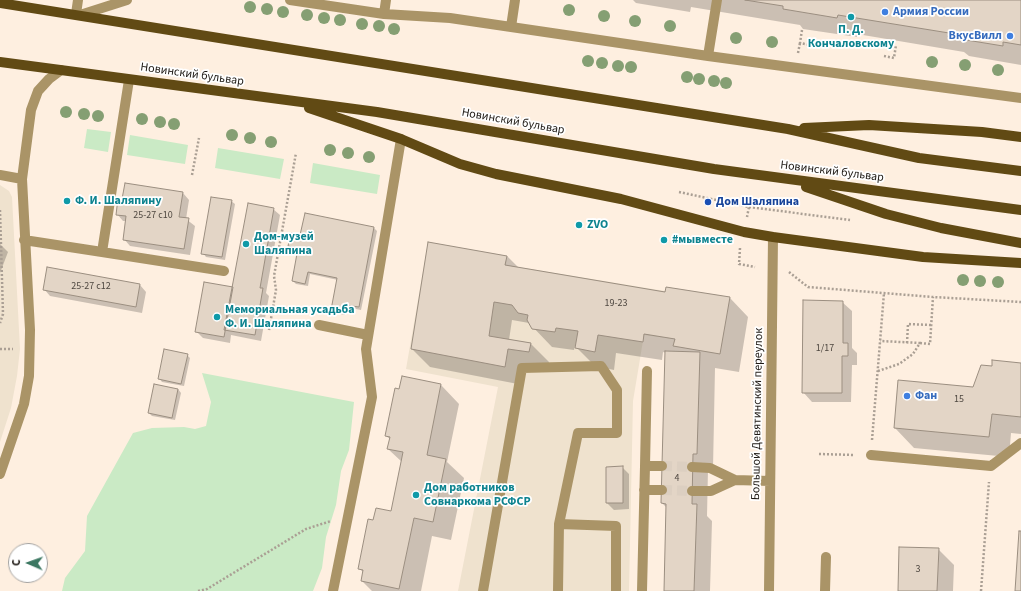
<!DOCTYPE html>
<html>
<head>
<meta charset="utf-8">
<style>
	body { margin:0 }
	#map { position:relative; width:1021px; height:591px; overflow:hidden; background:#feefe0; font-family:"Source Sans 3",sans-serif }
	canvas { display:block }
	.north { position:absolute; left:8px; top:543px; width:40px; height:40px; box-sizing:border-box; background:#fff; border:1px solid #a5a3a1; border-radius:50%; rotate:272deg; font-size:11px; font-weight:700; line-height:16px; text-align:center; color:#1d1813 }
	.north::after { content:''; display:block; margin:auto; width:14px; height:18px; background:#3b7761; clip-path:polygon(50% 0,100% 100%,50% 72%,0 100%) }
</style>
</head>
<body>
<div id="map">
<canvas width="1021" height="591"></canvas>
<div class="north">С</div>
</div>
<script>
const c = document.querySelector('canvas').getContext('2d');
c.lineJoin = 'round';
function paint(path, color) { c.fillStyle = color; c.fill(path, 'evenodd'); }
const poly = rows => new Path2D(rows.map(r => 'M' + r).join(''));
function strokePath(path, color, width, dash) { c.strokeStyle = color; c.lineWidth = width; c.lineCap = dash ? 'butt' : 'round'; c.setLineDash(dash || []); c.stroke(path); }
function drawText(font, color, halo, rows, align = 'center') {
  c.font = font + ' "Source Sans 3",sans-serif'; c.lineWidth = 3.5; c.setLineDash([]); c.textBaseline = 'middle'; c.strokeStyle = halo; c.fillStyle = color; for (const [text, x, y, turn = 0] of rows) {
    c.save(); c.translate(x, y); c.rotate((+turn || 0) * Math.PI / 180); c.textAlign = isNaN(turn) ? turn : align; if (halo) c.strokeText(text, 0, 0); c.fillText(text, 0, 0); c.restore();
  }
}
const commercial = poly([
	[0,185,9,191,12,197,20,349,17,376,11,408,0,442],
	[428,242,507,256,506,265,665,291,666,287,730,297,720,354,673,346,674,339,644,335,633,401,629,591,458,591,498,387,406,369]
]);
const green = poly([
	[87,129,111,132,108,152,84,148],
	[130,135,188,145,185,164,127,155],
	[218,148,284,159,280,179,215,168],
	[313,163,380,175,377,194,310,183],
	[202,373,354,402,349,450,341,471,336,505,326,537,322,568,313,591,62,591,65,578,85,551,87,516,133,433,152,428,184,427,195,429,206,426,211,402]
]);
const shadow = poly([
	[633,0,1021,0,1021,65,969,56,964,52,857,34,857,37,803,29,800,25,691,7,690,12,636,3],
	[183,193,189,200,186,219,195,226,190,255,130,246,124,239,127,221,123,221,117,214],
	[231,201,235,204,225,260,206,257,203,253],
	[273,209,280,215,266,293,269,296,261,341,231,335,230,343,203,338,196,331,234,288],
	[374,228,377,231,361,310,346,307,345,315,335,313,332,310,338,280,310,274,308,286,296,284,293,281,298,250,292,249,289,246,301,236],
	[0,244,8,252,0,273],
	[507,256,519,268,666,293,730,298,748,317,739,372,715,368,713,469,708,469,707,516,712,521,710,591,665,591,667,508,662,503,666,353,663,352,662,360,616,353,614,370,595,366,575,346,574,350,552,347,529,323,512,320,509,340,531,344,549,362,548,370,526,367,523,385,430,367,412,349],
	[140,285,146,292,142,313,50,296,44,289],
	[842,302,852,311,852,348,857,353,857,365,852,365,851,402,812,402,803,392],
	[187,355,190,358,184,386,162,382,159,378],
	[1021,364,1021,434,1011,433,1009,457,914,448,895,428,974,388,992,367],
	[403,377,441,385,459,404,447,462,464,478,451,540,432,536,421,591,372,591,362,581,364,573,359,568,374,522,391,512,402,462,388,449,390,439,386,436],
	[178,389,181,393,175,420,152,416,149,413],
	[622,467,629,474,629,509,614,510,607,503,607,468],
	[938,549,954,565,953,591,899,591]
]);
const building = poly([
	[745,0,1021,0,1021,45,1003,42,1003,46,948,37,949,33,838,15,837,18,783,9,783,6,745,0],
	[125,183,183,192,179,217,189,218,184,249,123,240,126,216,116,215,118,198,122,199,125,183],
	[211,197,232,200,222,257,201,254,211,197],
	[248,203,274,208,260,288,263,288,255,335,224,330,248,203],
	[305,213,374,227,359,307,344,305,342,313,331,310,337,278,308,272,305,284,292,281,298,248,288,246,291,233,300,235,305,213],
	[428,242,507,256,505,265,665,292,666,287,730,297,720,354,673,346,675,339,644,334,643,342,598,335,595,352,575,348,578,331,556,328,555,332,532,329,527,320,528,315,518,313,512,305,494,302,489,336,531,343,529,352,508,349,505,367,411,349,428,242],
	[47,267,140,284,136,307,43,290,47,267],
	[204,282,233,287,224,337,195,332,204,282],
	[803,300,843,301,843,343,848,343,848,356,842,356,842,393,802,393,803,300],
	[164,349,188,354,181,384,158,379,164,349],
	[665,351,700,352,697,454,693,454,692,504,697,504,694,591,664,591,666,504,661,503,665,351],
	[992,360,1021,363,1021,417,992,414,989,437,894,428,898,380,973,387,981,365,992,366,992,360],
	[402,376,441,384,427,455,446,459,433,522,414,518,399,589,361,581,363,570,358,569,368,519,373,520,376,508,391,511,403,452,387,449,390,437,385,436,395,388,399,389,402,376],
	[154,384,178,389,172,418,148,413,154,384],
	[623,466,623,503,606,503,606,467,623,466],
	[1019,531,1021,531,1021,591,1015,591,1019,531],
	[899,547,939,548,937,591,898,591,899,547]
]);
const minorTunnel = poly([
	[662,466,692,467],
	[662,490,692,491]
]);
const path = poly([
	[802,30,800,43,810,45],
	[798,53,800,43],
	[884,56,894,58,896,45],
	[192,175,199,138],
	[679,192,749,207,747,217],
	[749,207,850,220],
	[0,210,3,314,0,323],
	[740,248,739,264,755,267],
	[789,272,808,287,933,297,1021,302],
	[269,330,276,290,274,276,296,153],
	[907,343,908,324,931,325],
	[920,343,930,344,933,297],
	[0,349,13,349],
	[878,371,899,364,913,354,920,343,880,341],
	[872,440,884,293],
	[819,454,855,455],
	[198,591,207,589,306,529,331,521],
	[981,591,989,482]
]);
const minor = poly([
	[290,0,384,14,450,18,708,56,1021,98],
	[76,14,78,0],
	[384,14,386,0],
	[80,15,127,0],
	[511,27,515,0],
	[708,56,717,0],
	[129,80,102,252,224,271],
	[0,175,22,179],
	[24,240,102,252],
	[319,325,368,335],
	[871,455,991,466,1021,443],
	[645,466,647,371],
	[692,467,710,468,735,480],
	[0,474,24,404,29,376,30,330,22,179,31,110,38,91,49,79,61,70],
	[644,490,662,490],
	[692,491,711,491,735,480,770,481],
	[559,524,616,526,616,591],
	[333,591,372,397,366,349,401,139],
	[483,591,522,368,601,366,617,390,617,433,578,433,559,524,558,591],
	[642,591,645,466,662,466],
	[769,591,773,237],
	[825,591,826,557]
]);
const major = poly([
	[0,3,788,129,919,158,1021,171],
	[0,62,377,112,714,169,1021,210],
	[309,108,401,139,460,164,496,174,621,199,744,232,773,237,923,257,1021,263],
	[804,128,869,125,982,132,1021,137],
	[806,187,886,214,941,228,1021,243]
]);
const trees = [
	[250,7],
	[267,9],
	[569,10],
	[283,12],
	[307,15],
	[604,16],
	[324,18],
	[340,20],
	[635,21],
	[362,24],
	[379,26],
	[670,26],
	[394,29],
	[736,38],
	[772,42],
	[588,61],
	[932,62],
	[602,63],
	[965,65],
	[618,66],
	[631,67],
	[998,70],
	[687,77],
	[699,79],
	[714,81],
	[726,83],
	[66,112],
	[84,114],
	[98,116],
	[142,119],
	[160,122],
	[174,124],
	[232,135],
	[250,138],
	[271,142],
	[330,150],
	[348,153],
	[369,157],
	[963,280],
	[980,281],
	[998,282]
];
const markers = [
	[885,12,4,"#3f7fe0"],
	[851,17,4,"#0f9aa8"],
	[1010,36,4,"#3f7fe0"],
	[67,201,4,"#0f9aa8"],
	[708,202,4,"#1a4fb4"],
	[579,225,4,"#0f9aa8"],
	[664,240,4,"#0f9aa8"],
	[246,244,4,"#0f9aa8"],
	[217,317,4,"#0f9aa8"],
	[907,396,4,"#3f7fe0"],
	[416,495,4,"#0f9aa8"]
];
const numberNames = [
	["25-27 с10",153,216],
	["25-27 с12",91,287],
	["19-23",616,304],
	["1/17",825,349],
	["15",959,400],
	["4",677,479],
	["3",918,570]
];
const shopNames = [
	["Армия России",893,12],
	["ВкусВилл",1002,36,"right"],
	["Фан",915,396]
];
const cultureNames = [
	["П. Д.",851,30,"center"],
	["Кончаловскому",851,44,"center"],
	["Ф. И. Шаляпину",75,201],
	["ZVO",587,225],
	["Дом-музей",254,237],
	["Шаляпина",254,251],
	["#мывместе",672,240],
	["Мемориальная усадьба",225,310],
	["Ф. И. Шаляпина",225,324],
	["Дом работников",424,488],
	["Совнаркома РСФСР",424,502]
];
const streetNames = [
	["Новинский бульвар",192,75,8],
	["Новинский бульвар",513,122,10],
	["Новинский бульвар",832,172,7],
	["Большой Девятинский переулок",758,414,-89]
];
const transitNames = [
	["Дом Шаляпина",716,202]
];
paint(commercial, '#efe2ce');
paint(green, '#caeac5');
paint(shadow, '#0003');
paint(building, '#e3d5c6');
strokePath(building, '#9b8e80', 1);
strokePath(minorTunnel, '#dccfc1', 10, [10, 5]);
strokePath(path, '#aa9f94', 2.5, [2, 2]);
strokePath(minor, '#aa9467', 10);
strokePath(major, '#614a14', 10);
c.fillStyle = '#859f73';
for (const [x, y] of trees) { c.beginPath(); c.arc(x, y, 6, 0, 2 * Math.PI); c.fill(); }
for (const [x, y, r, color] of markers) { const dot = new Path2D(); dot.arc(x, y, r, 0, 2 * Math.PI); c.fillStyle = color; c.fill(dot); strokePath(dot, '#fff', 1.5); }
drawText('10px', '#4e4740', null, numberNames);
drawText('bold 12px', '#366cbe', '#fff', shopNames, 'left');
drawText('bold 12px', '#0d838f', '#fff', cultureNames, 'left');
drawText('12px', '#1d1813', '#fff', streetNames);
drawText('bold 12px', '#164399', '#fff', transitNames, 'left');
</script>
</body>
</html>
